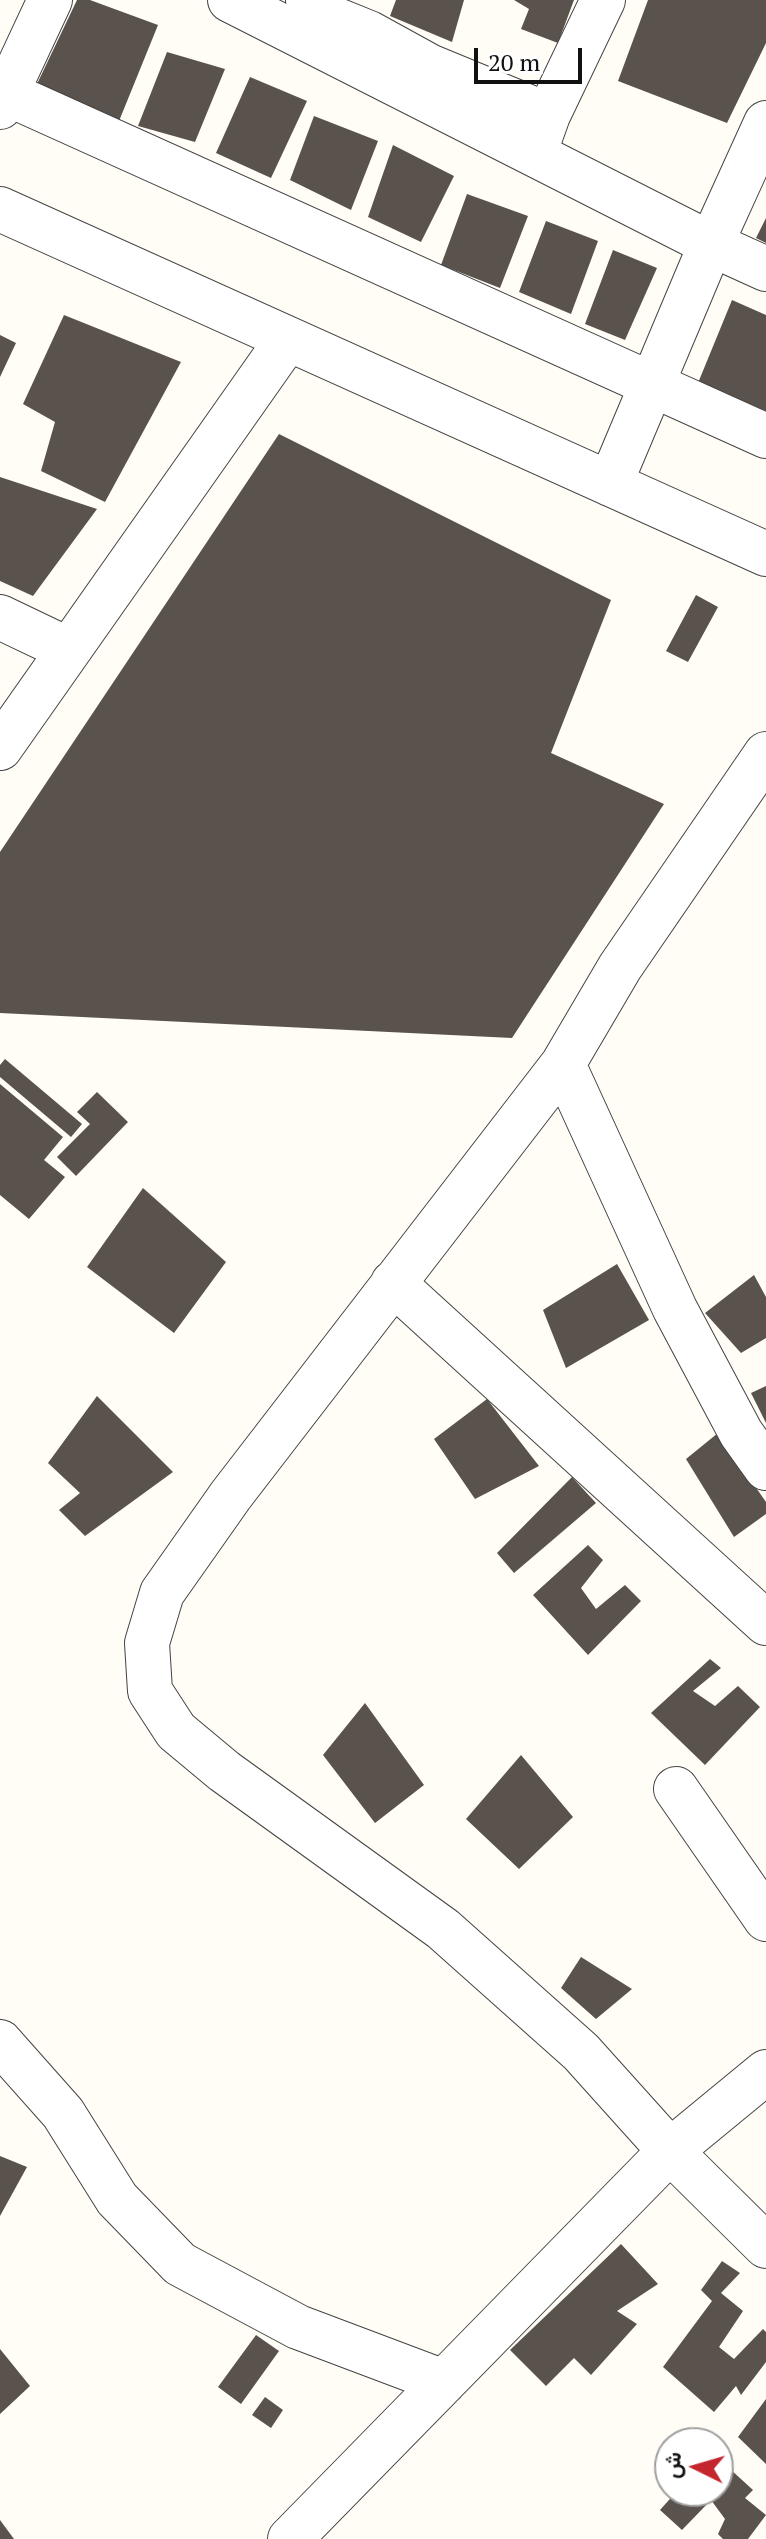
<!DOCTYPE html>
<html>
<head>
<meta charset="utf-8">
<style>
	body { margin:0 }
	#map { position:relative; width:766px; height:2539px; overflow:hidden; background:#fffdf5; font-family:"PT Serif",Vazirmatn,serif }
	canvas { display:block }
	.north { position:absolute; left:654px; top:2427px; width:80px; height:80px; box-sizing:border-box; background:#fff; border:2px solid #a0a0a0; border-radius:50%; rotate:275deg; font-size:22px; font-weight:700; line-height:32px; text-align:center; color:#111 }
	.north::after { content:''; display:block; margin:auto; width:28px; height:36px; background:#c4262e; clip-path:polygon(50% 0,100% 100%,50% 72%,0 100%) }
	.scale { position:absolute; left:474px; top:48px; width:108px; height:36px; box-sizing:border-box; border:4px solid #111; border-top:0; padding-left:10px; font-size:24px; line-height:28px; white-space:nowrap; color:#111; -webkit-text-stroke:6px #fff; paint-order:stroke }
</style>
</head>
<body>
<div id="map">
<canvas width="766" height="2539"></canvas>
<div class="north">ش</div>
<div class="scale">20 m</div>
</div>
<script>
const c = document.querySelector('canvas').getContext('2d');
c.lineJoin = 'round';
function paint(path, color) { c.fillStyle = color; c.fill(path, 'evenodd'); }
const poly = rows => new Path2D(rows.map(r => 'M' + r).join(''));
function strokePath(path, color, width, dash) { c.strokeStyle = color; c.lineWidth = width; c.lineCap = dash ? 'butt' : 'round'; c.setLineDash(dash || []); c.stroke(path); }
const building = poly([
	[77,0,90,0,158,25,117,126,37,84],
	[396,0,464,0,452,42,390,16],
	[514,0,574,0,558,43,521,29,529,9],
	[648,0,766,0,766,43,727,123,618,81],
	[167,52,225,69,195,142,138,126],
	[250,77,307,101,271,178,216,153],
	[314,116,378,141,351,210,290,180],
	[393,145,454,176,421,242,368,217],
	[467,194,528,216,500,288,441,265],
	[766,218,766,243,756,238],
	[546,221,598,241,571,314,519,292],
	[613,250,657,268,625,340,585,324],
	[732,300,766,315,766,411,698,383],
	[64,315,181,362,105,502,41,471,55,422,23,404],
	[0,335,16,343,0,377],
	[279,434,611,600,551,753,664,804,512,1038,0,1013,0,852],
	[0,477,97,509,33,596,0,581],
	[696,595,718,607,688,662,666,651],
	[5,1059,82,1124,71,1137,0,1077,0,1065],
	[0,1084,63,1137,44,1160,65,1177,29,1219,0,1195],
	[97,1092,128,1122,76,1176,57,1157,90,1124,77,1112],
	[143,1188,226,1262,174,1333,87,1267],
	[617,1264,649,1320,566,1368,543,1310],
	[754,1275,766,1297,766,1338,741,1353,705,1313],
	[766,1386,766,1423,751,1393],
	[97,1396,173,1472,85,1536,59,1510,80,1493,48,1463],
	[487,1399,539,1466,475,1499,434,1439],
	[718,1433,766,1502,766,1514,734,1537,686,1459],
	[572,1477,596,1503,514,1573,497,1553],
	[588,1545,603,1560,581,1588,596,1609,625,1585,641,1601,588,1655,533,1595],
	[710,1659,721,1668,693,1691,715,1706,738,1686,760,1707,705,1765,651,1713],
	[365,1703,424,1785,375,1823,323,1755],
	[521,1755,573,1817,519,1869,466,1819],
	[581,1957,632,1989,596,2019,561,1988],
	[0,2156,27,2167,0,2216],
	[621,2244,658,2284,617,2311,637,2324,591,2375,574,2358,546,2386,510,2350],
	[722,2261,740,2273,721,2293,743,2311,719,2347,734,2359,763,2329,766,2332,766,2362,741,2395,736,2386,714,2412,663,2367,712,2301,701,2290],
	[256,2335,279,2351,241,2404,218,2387],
	[0,2349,30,2386,0,2414],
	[265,2397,283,2410,271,2428,252,2415],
	[766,2399,766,2464,738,2437],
	[718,2458,753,2490,745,2498,766,2515,748,2539,723,2539,718,2534,725,2519,711,2500,682,2530,660,2510,677,2491,718,2491],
	[0,2520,14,2539,0,2539]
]);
const minor = poly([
	[230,0,711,244,766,269],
	[308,0,327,16,369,33,429,66,548,115],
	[6,93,766,436],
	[0,107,50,0],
	[538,143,548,115,603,0],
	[0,209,766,554],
	[610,484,711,244,766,123],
	[0,617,69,650],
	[0,748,287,340],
	[766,754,620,967,563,1064,231,1495,162,1593,147,1643,150,1691,176,1731,224,1771,443,1929,581,2052,670,2151,766,2246],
	[563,1064,675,1309,741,1433,766,1468],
	[393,1283,766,1623],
	[676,1789,766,1919],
	[0,2042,63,2113,117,2199,180,2264,298,2327,444,2382],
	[290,2539,670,2151,766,2072]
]);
paint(building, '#5a524d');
strokePath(minor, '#444', 46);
strokePath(minor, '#fff', 44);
</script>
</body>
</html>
